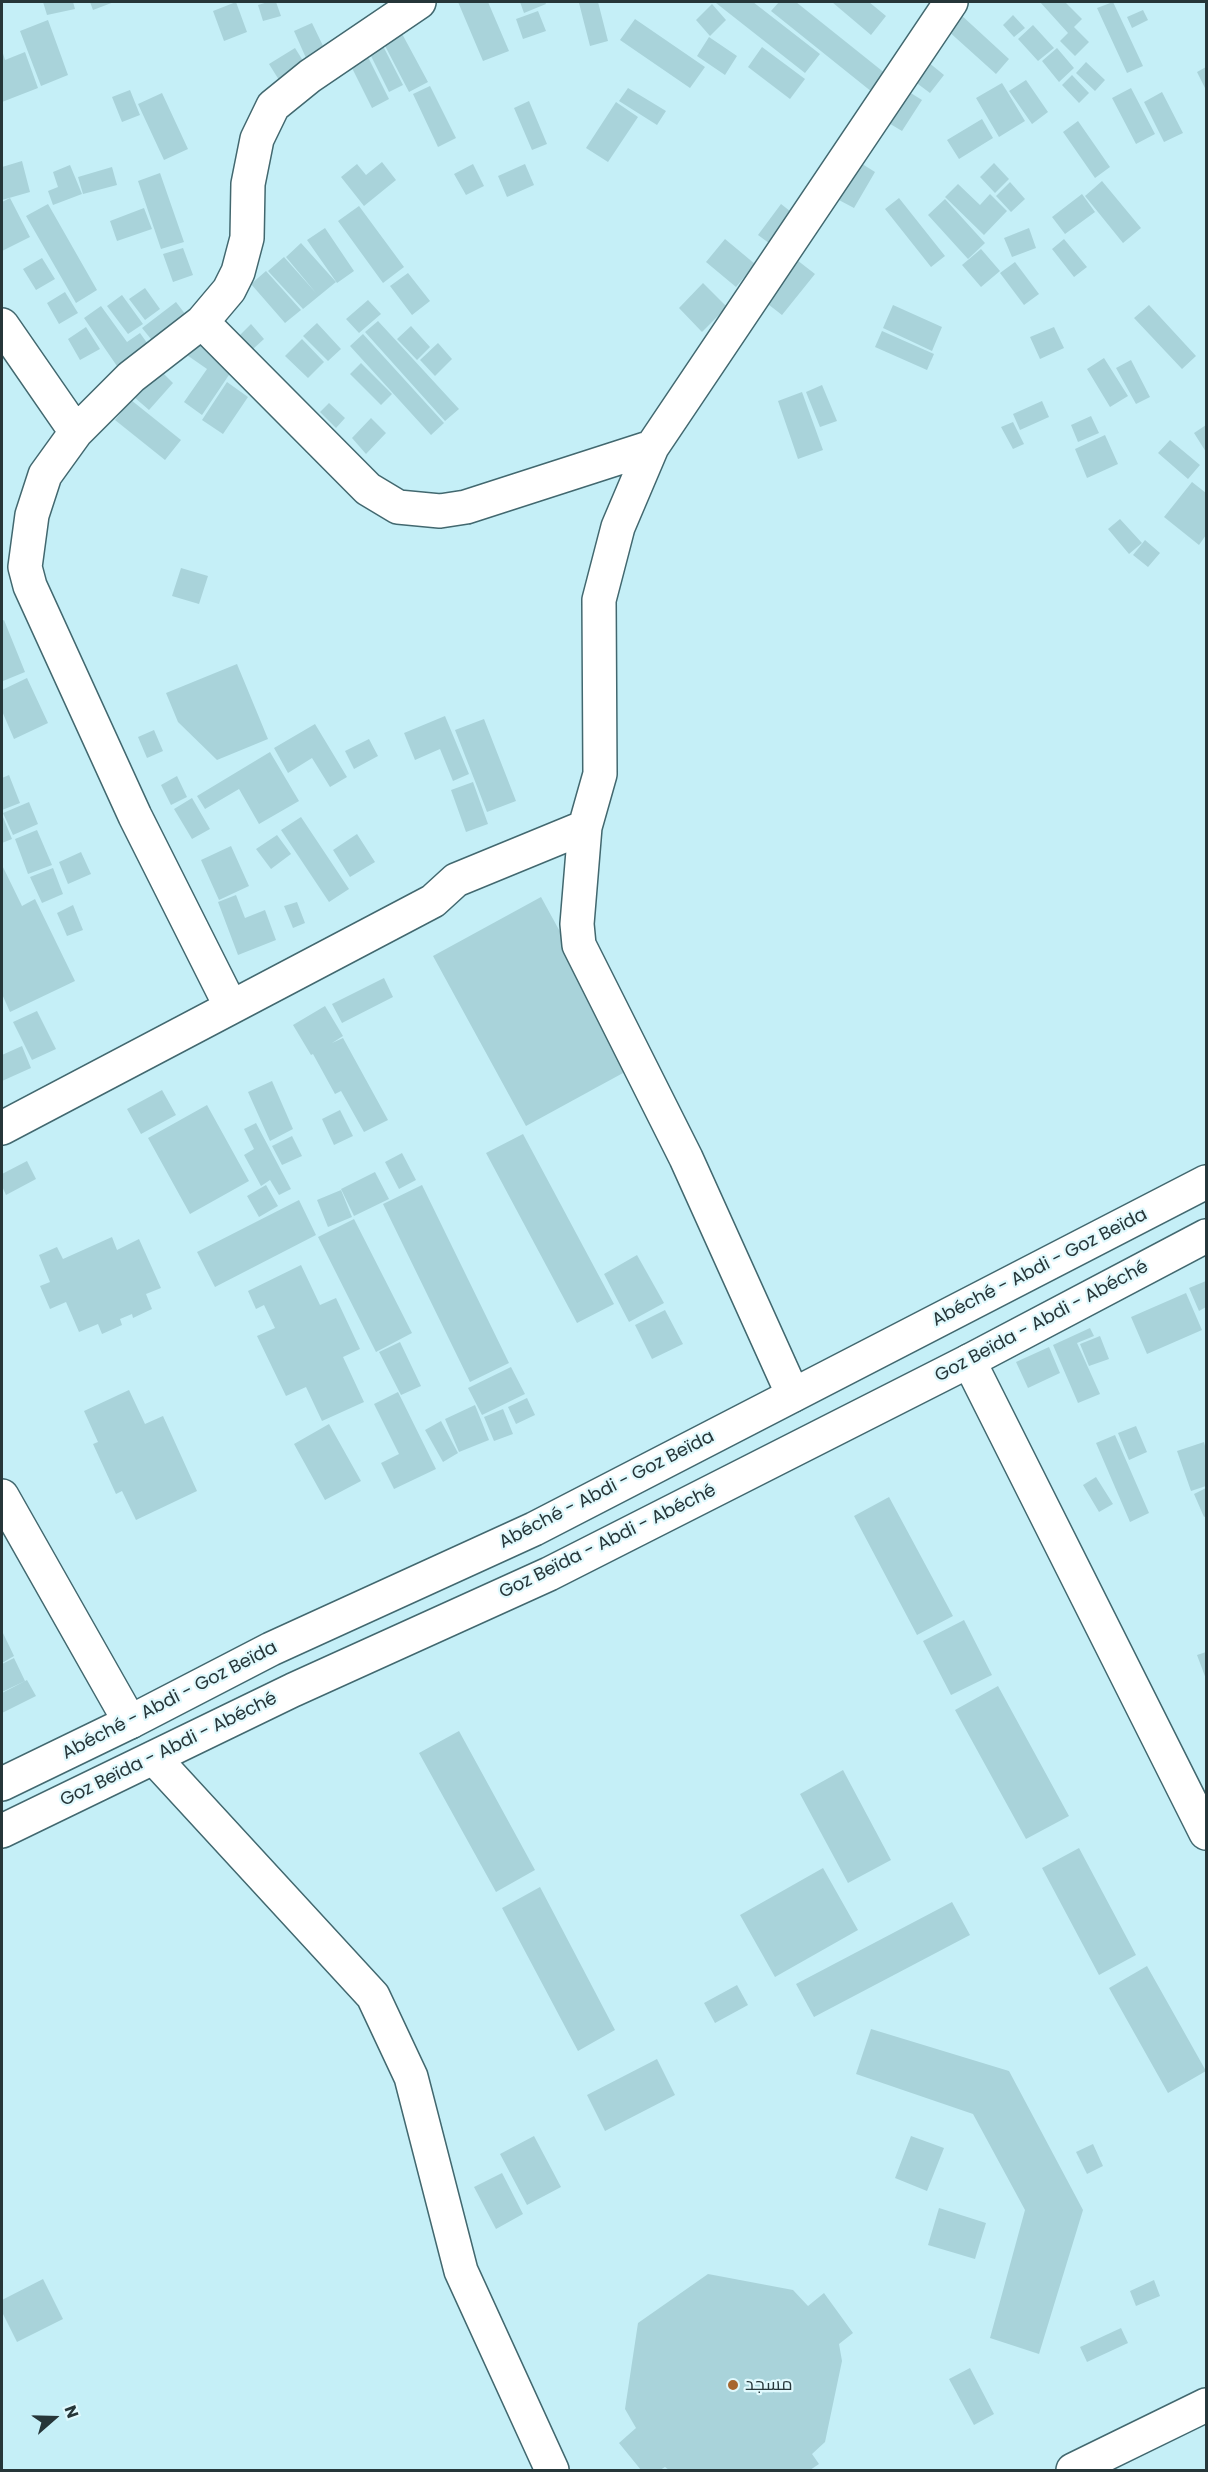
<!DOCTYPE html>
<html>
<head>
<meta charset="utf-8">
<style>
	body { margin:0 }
	#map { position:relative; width:1208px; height:2472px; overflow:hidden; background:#c5eff7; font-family:Poppins,sans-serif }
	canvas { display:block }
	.frame { position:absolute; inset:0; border:3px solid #263639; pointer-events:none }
	.north { position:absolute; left:24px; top:2388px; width:60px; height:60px; -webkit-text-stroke:4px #e0f9fd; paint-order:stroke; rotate:70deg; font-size:16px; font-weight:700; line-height:24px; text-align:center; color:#263639 }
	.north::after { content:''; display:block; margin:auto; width:21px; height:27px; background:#263639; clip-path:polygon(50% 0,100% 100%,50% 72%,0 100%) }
</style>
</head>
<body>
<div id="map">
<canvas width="1208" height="2472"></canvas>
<div class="frame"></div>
<div class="north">N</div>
</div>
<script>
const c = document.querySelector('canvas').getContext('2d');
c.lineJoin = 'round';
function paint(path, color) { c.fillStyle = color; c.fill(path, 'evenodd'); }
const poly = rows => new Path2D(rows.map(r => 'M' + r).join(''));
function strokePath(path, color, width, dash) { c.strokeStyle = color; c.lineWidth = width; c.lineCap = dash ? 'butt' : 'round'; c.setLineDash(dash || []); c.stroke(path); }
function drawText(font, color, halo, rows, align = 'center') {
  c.font = font + ' Poppins,Cairo,sans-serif'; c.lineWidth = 4.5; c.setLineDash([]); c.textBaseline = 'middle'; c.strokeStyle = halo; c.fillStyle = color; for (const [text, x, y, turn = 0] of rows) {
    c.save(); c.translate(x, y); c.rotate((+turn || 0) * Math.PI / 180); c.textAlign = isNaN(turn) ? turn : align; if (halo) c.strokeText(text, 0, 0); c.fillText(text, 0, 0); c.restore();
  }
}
const building = poly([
	[43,2,73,2,75,9,47,15],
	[90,2,114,2,93,10],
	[236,2,247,32,224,41,213,11],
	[268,2,276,2,281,16,263,21,258,5],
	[458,2,488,2,509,51,483,61],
	[520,2,545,2,546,4,524,13],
	[583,2,598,2,608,41,590,46,579,3],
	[718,2,753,2,820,54,805,73,716,3],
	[779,2,796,2,886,74,872,92,771,11],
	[832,2,869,2,886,16,871,35],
	[1040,2,1065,2,1082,19,1074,27,1089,42,1075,56,1060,41,1068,33],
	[1113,2,1143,66,1127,73,1097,8],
	[712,4,726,20,710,36,696,20],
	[1143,10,1148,20,1132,28,1127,17],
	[538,11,546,31,523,39,516,19],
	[960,14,1009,59,996,74,946,29],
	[1013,15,1025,28,1014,37,1003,25],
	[635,19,705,67,690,88,620,40],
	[48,20,68,75,41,86,20,31],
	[312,23,325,50,306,58,294,31],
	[1033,25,1054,48,1038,61,1018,39],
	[400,30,428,82,409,92,382,40],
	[709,37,737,56,725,75,697,56],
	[382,44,403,85,389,92,368,50],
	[762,47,805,79,790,99,748,67],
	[295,48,305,64,279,80,269,64],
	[1057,48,1074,68,1059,82,1042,61],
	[2,50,5,60,25,52,38,88,2,102],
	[367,55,389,99,372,108,350,64],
	[928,62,944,75,930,93,914,81],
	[1086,62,1105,80,1095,91,1076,73],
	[1206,67,1206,90,1197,72],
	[1072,75,1089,93,1079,103,1062,85],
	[1026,80,1048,112,1032,124,1009,91],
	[1002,83,1025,121,999,137,976,98],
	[430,86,456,138,438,147,413,94],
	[628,88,666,111,657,125,619,101],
	[1131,88,1155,134,1136,144,1112,98],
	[130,90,140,115,122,122,112,97],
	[906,90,922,100,902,131,887,122],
	[1162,92,1183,133,1164,142,1144,102],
	[162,93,188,149,164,160,138,104],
	[529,101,547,144,532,150,514,108],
	[616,102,638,117,608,162,586,148],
	[982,119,993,138,959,159,947,140],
	[1078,121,1110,167,1095,178,1063,132],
	[22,161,30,192,2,200,2,167],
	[382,162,396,180,364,206,341,177,357,164,366,175],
	[859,162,875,172,854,208,837,199],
	[994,163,1009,179,995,193,980,177],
	[473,164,484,186,466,195,454,174],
	[525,164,534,185,507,197,498,176],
	[70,165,82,194,53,205,48,191,58,187,53,172],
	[112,167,117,185,83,194,78,177],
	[160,173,184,242,161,249,138,181],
	[1102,181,1141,228,1123,243,1085,196],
	[1010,182,1025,199,1011,212,996,196],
	[958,184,980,205,990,194,1007,211,984,235,945,197],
	[1082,194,1095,212,1065,234,1052,217],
	[10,198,30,237,2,251,2,202],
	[899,198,945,256,931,267,885,209],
	[945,199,985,243,968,259,928,215],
	[48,204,97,290,76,303,26,216],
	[781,204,795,215,773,246,758,235],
	[359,206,404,267,383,283,338,221],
	[144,208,152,229,117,241,110,221],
	[325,228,354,271,337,283,307,240],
	[1029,228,1036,248,1012,257,1004,238],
	[725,239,755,264,736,287,706,262],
	[1064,239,1087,267,1074,277,1052,249],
	[301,243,336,282,303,309,268,271,284,257,316,293,286,257],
	[183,248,193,275,173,282,163,254],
	[981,249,1000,271,981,287,962,265],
	[42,258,55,279,36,290,23,269],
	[797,260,815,274,782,315,764,301],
	[1015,262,1039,294,1024,305,1000,273],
	[266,271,301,310,285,323,251,284],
	[408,273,430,301,412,315,390,286],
	[703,283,727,307,702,332,679,308],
	[145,288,160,309,145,320,129,299],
	[65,292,78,313,59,324,47,303],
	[122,295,143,324,128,334,107,306],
	[368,300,381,314,359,333,346,319],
	[176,302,189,319,155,344,142,328],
	[893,305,942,327,932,351,883,328],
	[1149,305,1196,356,1182,369,1134,318],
	[101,306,127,342,140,333,150,347,119,369,84,318],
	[378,321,459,409,445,421,365,332],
	[317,323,341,349,328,361,303,336],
	[251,324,264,339,253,349,240,335],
	[411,326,430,347,417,360,397,339],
	[86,327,100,349,80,360,68,339],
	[1054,327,1064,348,1040,359,1030,337],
	[882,331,934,354,927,370,875,347],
	[363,334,444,423,431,435,350,346],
	[195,338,235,366,202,415,184,402,207,369,184,353],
	[302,339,324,362,308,378,285,356],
	[438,343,452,359,435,376,420,360],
	[1104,358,1128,396,1110,407,1087,369],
	[1131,360,1150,397,1136,404,1116,368],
	[361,363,392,394,381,405,350,374],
	[159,369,173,383,149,410,134,397],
	[227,382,248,397,223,434,202,420],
	[822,385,837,421,820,427,806,392],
	[802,392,823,450,798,459,778,401],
	[131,400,181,440,165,460,115,420],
	[1042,401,1049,417,1020,430,1013,414],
	[329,403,345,418,336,428,320,412],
	[1091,416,1099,433,1078,442,1071,425],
	[371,418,386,433,366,454,352,438],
	[1013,422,1024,444,1013,449,1001,427],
	[1206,425,1206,452,1194,433],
	[1105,435,1118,464,1087,478,1075,449],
	[1170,440,1200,465,1188,479,1158,453],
	[1192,482,1206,493,1206,535,1199,545,1164,517],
	[1120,519,1142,543,1129,554,1108,529],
	[1145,540,1160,553,1148,567,1133,555],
	[181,568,208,576,199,604,172,596],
	[4,620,25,672,3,681,2,621],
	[237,664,268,739,217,760,178,722,166,693],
	[27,678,48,723,14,739,2,711,2,690],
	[445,716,469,774,453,781,440,749,415,760,404,733],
	[484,719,516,801,487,812,455,730],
	[315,724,347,777,330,787,312,758,288,773,274,748],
	[154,730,163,751,147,758,138,737],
	[369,739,378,756,354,769,345,751],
	[270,752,299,801,259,824,239,789,205,809,197,796],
	[9,775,20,803,2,810,2,778],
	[177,776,187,797,171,805,161,785],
	[473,782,488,824,466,832,451,790],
	[192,798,210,829,192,839,174,809],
	[29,802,38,824,13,835,3,813],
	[2,817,3,817,12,839,2,843],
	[301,817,349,889,329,902,281,830],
	[37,830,52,865,28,874,15,839],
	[357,834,375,862,350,877,333,850],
	[277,835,291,854,271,869,256,849],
	[231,846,249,886,219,900,201,860],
	[81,852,91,874,68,884,59,862],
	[2,865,22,906,35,899,75,981,10,1012,2,994],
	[53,868,63,894,42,903,30,877],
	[236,895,245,918,265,910,276,940,238,955,218,902],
	[541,897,634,1067,526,1126,433,956],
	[297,902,305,923,293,928,284,906],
	[73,905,83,930,67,936,57,913],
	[384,978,393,997,342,1023,332,1004],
	[325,1006,343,1036,332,1043,343,1038,388,1120,364,1132,341,1091,335,1094,313,1054,311,1055,293,1025],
	[37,1011,56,1049,32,1060,13,1022],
	[22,1046,31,1068,2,1081,2,1055],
	[272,1081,293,1129,270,1141,248,1092],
	[162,1090,176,1115,141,1134,127,1109],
	[207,1105,249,1181,190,1214,148,1138],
	[340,1110,353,1136,334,1145,322,1119],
	[256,1123,291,1189,279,1195,270,1180,261,1186,244,1155,254,1149,244,1129],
	[523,1134,614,1304,577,1323,486,1153],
	[292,1136,302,1156,282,1165,272,1146],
	[402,1153,416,1180,399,1189,385,1162],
	[27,1161,36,1179,6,1195,2,1186,2,1174],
	[375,1172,389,1199,354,1216,341,1189],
	[266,1185,278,1206,259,1217,247,1196],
	[422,1185,509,1363,470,1382,383,1204],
	[341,1190,352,1217,328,1227,317,1200],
	[299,1200,316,1235,215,1287,197,1252],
	[354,1219,412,1333,376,1352,318,1237],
	[112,1237,117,1250,139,1239,161,1288,146,1294,152,1309,133,1318,132,1314,120,1319,122,1325,102,1334,98,1324,79,1332,66,1302,50,1309,40,1286,50,1282,39,1255,57,1247,63,1259],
	[637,1255,664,1303,629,1322,604,1274],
	[301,1265,320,1305,336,1298,360,1349,343,1357,364,1402,322,1421,306,1387,286,1396,257,1336,275,1328,264,1305,256,1309,248,1291],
	[1206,1281,1206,1307,1199,1311,1189,1288],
	[1186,1293,1202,1330,1147,1354,1131,1317],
	[665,1310,683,1344,652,1359,635,1325],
	[1090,1328,1094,1336,1077,1343,1100,1394,1078,1403,1053,1345],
	[1100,1336,1109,1359,1089,1366,1080,1344],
	[400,1342,421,1386,401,1395,379,1352],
	[1049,1347,1060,1373,1028,1388,1016,1362],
	[511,1367,525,1394,482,1415,468,1388],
	[129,1390,145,1424,163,1416,197,1491,136,1520,122,1491,116,1494,93,1444,98,1442,84,1411],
	[398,1392,436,1469,394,1489,381,1463,399,1454,374,1404],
	[527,1398,535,1415,516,1424,508,1407],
	[475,1405,489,1440,459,1452,445,1419],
	[503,1409,513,1434,494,1441,484,1417],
	[441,1421,458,1453,443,1462,425,1430],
	[329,1424,361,1481,325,1500,294,1444],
	[1136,1426,1147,1452,1129,1460,1118,1433],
	[1115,1435,1149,1513,1130,1522,1096,1443],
	[1204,1442,1206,1450,1206,1486,1191,1491,1177,1451],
	[1096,1477,1113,1504,1099,1512,1083,1485],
	[1206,1488,1206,1516,1204,1517,1194,1494],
	[889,1497,953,1616,917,1635,854,1516],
	[964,1620,992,1675,951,1695,923,1641],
	[2,1631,14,1656,2,1663],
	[1206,1652,1206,1679,1197,1655],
	[14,1658,25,1681,2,1692,2,1664],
	[27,1680,36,1696,2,1713,2,1693],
	[998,1686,1069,1816,1026,1839,955,1710],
	[459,1731,535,1870,496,1892,419,1753],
	[843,1770,891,1860,848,1883,800,1794],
	[1079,1848,1136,1955,1099,1975,1042,1868],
	[823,1868,858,1930,775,1977,740,1915],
	[540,1887,615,2030,578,2051,502,1908],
	[952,1902,970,1935,814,2017,796,1984],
	[1147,1966,1206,2071,1168,2093,1109,1988],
	[737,1985,748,2005,715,2023,704,2003],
	[871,2029,1009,2071,1083,2210,1039,2354,990,2338,1025,2210,973,2114,856,2074],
	[657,2059,675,2095,605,2131,587,2095],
	[534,2136,561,2187,527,2205,500,2154],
	[911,2136,944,2148,927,2191,895,2178],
	[1093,2144,1103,2166,1087,2174,1076,2152],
	[502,2173,523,2214,496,2229,474,2187],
	[939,2208,986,2223,975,2259,928,2245],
	[708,2274,793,2290,808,2306,824,2293,853,2333,839,2344,842,2361,825,2442,812,2454,819,2464,810,2470,669,2470,665,2467,660,2470,641,2470,619,2443,636,2428,625,2409,638,2323],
	[43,2279,63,2319,17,2342,2,2312,2,2300],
	[1154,2280,1160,2296,1136,2306,1130,2291],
	[1121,2328,1128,2343,1087,2362,1080,2347],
	[970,2368,994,2414,974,2425,949,2379]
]);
const street = poly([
	[202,322,368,489,398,507,440,511,466,507,652,447],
	[2,325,76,432],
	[231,1007,135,816,30,586,25,567,32,515,45,475,76,432,131,377,202,322,229,290,238,272,247,238,248,184,257,139,273,106,310,76,419,2],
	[2,1128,433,901,456,880,585,827],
	[969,1361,1206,1833],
	[793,1395,686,1158,579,945,577,924,585,827,600,774,599,600,618,527,652,447,951,2],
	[2,1496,130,1722],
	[154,1758,373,1996,411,2077,461,2271,552,2470],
	[1073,2470,1206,2405]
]);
const secondary = poly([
	[2,1784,130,1722,271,1649,534,1529,1206,1182],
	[2,1831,293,1690,549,1574,969,1361,1206,1236]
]);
const markers = [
	[733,2385,6,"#a76730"]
];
const streetNames = [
	["Abéché - Abdi - Goz Beïda",1040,1268,-27],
	["Goz Beïda - Abdi - Abéché",1042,1322,-28],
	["Abéché - Abdi - Goz Beïda",607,1490,-27],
	["Goz Beïda - Abdi - Abéché",608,1542,-26],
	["Abéché - Abdi - Goz Beïda",170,1701,-27],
	["Goz Beïda - Abdi - Abéché",169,1750,-26]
];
const poiNames = [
	["مسجد",745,2385]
];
paint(building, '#a9d3da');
strokePath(street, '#42686f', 36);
strokePath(secondary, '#42686f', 36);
strokePath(street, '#fff', 33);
strokePath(secondary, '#fff', 33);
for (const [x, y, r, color] of markers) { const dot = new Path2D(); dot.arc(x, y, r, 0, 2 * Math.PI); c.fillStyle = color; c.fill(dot); strokePath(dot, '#e0f9fd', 2); }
drawText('18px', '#263639', '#e0f9fd', streetNames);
drawText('18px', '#263639', '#e0f9fd', poiNames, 'left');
</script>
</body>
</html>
